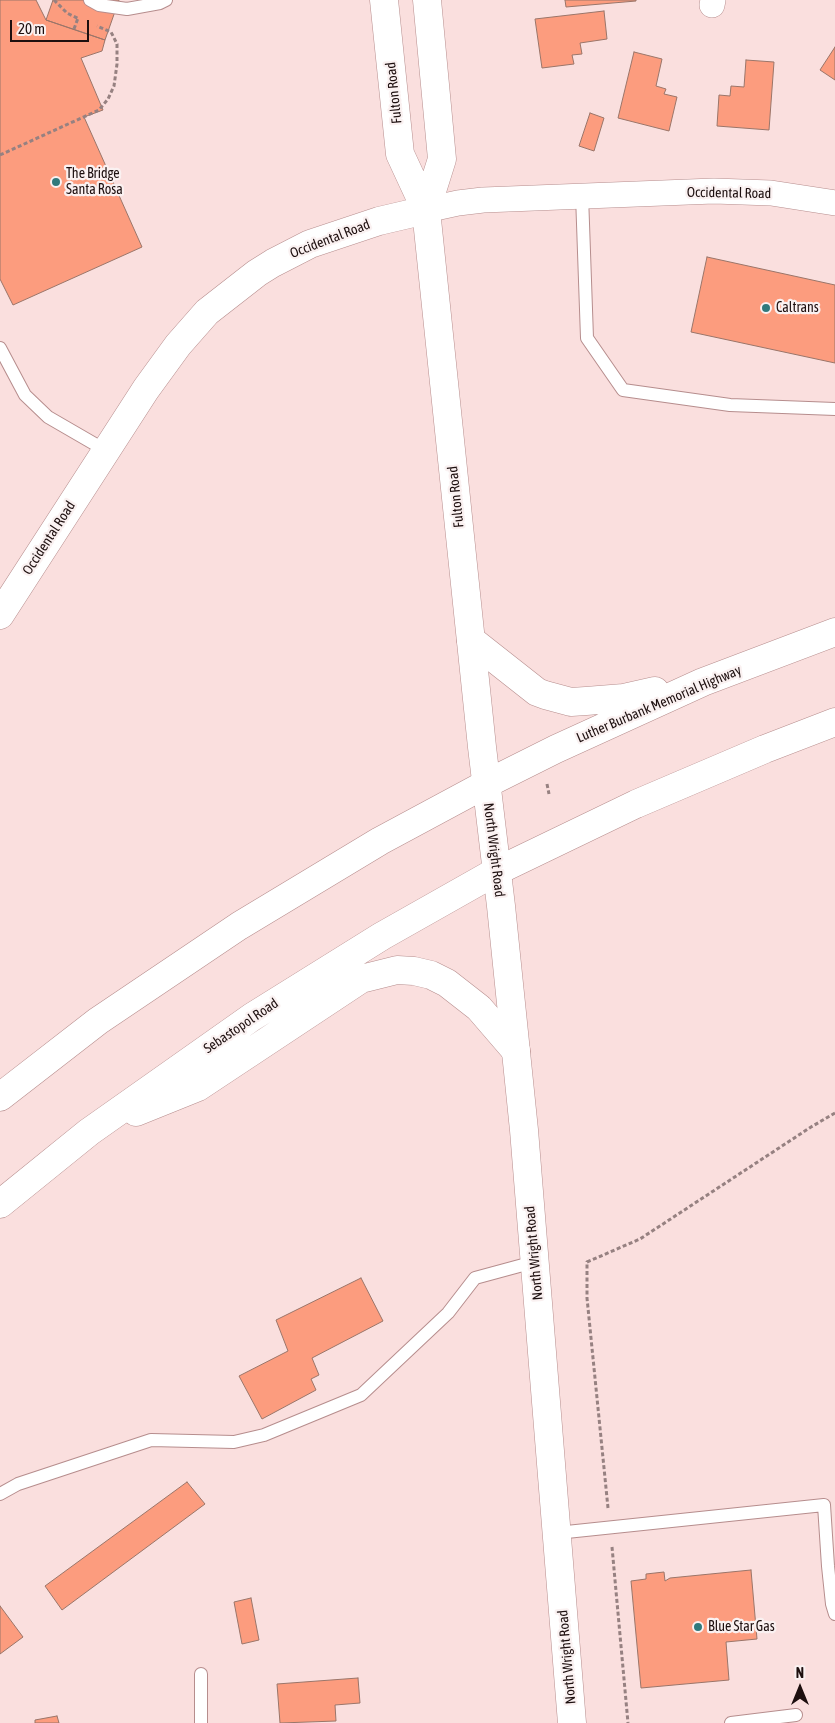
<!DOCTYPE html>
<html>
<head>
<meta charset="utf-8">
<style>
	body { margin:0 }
	#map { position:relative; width:835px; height:1723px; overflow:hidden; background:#fadfde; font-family:"Asap Condensed",sans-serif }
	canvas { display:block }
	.north { position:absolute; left:775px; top:1663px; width:50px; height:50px; -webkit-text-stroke:4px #faf1f1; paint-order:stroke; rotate:0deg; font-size:14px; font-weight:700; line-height:20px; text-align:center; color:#1d0f0f }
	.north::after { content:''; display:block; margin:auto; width:18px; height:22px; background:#1d0f0f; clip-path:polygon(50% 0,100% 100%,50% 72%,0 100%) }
	.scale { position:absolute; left:10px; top:20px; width:79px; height:22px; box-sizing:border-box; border:2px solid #1d0f0f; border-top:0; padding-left:6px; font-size:15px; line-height:18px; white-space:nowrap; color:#1d0f0f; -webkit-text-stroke:4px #faf1f1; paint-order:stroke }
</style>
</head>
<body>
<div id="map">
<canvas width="835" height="1723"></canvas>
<div class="north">N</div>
<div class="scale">20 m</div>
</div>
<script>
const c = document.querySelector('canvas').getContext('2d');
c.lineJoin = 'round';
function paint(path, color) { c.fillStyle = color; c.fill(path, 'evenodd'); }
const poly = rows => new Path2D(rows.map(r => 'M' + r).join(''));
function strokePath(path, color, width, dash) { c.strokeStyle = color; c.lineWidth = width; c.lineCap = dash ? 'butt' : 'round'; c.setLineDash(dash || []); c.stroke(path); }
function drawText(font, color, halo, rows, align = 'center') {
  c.font = font + ' "Asap Condensed",sans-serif'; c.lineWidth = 4.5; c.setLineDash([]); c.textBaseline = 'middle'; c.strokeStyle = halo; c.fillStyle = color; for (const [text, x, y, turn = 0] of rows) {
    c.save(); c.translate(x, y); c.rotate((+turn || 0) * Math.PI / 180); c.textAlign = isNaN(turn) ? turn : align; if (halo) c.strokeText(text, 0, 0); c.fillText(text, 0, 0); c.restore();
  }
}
const building = poly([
	[0,0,36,0,46,20,105,40,102,51,81,58,103,110,84,117,142,247,13,305,0,279,0,0],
	[53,0,119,0,105,40,46,20,53,0],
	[565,0,636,0,636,1,566,7,565,0],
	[604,11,607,39,580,43,582,54,572,55,574,64,542,68,535,19,604,11],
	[835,47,835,80,820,70,835,47],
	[634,52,662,59,656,86,666,89,664,94,677,97,669,131,618,118,634,52],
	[746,60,774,62,769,130,717,126,719,95,730,96,731,86,744,87,746,60],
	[590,113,604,118,594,151,579,146,590,113],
	[707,257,835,285,835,363,691,332,707,257],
	[361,1278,383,1321,312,1358,319,1375,311,1379,316,1390,262,1419,239,1376,288,1351,276,1320,361,1278],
	[187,1482,205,1504,62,1610,45,1586,187,1482],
	[751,1570,757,1639,726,1642,729,1680,641,1688,631,1581,646,1579,646,1574,664,1572,665,1581,670,1578,751,1570],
	[251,1598,259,1640,242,1644,234,1602,251,1598],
	[0,1606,23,1637,0,1654,0,1606],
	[358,1678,360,1703,335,1705,336,1721,280,1723,277,1684,358,1678],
	[57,1716,59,1723,35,1723,35,1720,57,1716]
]);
const path = poly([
	[54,0,67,13,79,19],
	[74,29,78,18],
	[0,155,99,110,108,99,114,86,117,64,117,44,111,32,97,26],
	[547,784,549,794],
	[608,1508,587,1298,587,1262,640,1239,811,1127,835,1113],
	[612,1547,628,1723]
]);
const service = poly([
	[90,0,99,5,127,9,160,3,166,0],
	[582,195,587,338,623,390,730,405,835,409],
	[0,348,25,395,48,417,105,450],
	[0,1494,18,1484,151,1440,234,1442,264,1435,361,1395,448,1313,475,1278,534,1262],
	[557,1533,824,1505,828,1566,832,1604,835,1614],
	[201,1723,201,1674],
	[731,1723,796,1715]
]);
const minor = poly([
	[712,5,713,0],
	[426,210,458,203,483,200,714,191,771,193,835,203]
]);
const tertiary = poly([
	[0,615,146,389,178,345,207,312,257,273,273,263,310,244,379,221,426,210]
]);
const secondary = poly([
	[384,0,400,154,426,210,482,747,501,906,524,1130,572,1723],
	[426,210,442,159,427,0]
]);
const primary = poly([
	[0,1097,98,1021,239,926,380,841,486,784],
	[136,1112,198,1087,361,979,397,970,414,971,431,975,447,983,479,1008,516,1051],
	[0,1204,89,1132,252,1017,382,936,497,871]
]);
const motorway = poly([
	[471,640,537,692,545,695,571,702,586,701,624,698,655,691],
	[486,784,556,749,703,682,835,632],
	[497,871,636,804,765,749,835,722]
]);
const markers = [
	[56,182,5,"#30797c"],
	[766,308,5,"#30797c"],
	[698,1627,5,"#30797c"]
];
const streetNames = [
	["Fulton Road",394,93,-96],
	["Occidental Road",729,193,1],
	["Occidental Road",330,239,-21],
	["Fulton Road",456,497,-96],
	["Occidental Road",49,538,-57],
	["Luther Burbank Memorial Highway",659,704,-23],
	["North Wright Road",494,850,83],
	["Sebastopol Road",241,1026,-34],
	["North Wright Road",534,1253,-95],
	["North Wright Road",567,1657,-95]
];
const poiNames = [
	["The Bridge",66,174],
	["Santa Rosa",66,190],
	["Caltrans",776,308],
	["Blue Star Gas",708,1627]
];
paint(building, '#fc9c7e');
strokePath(building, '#9a7569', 1);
strokePath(service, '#b68d8d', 14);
strokePath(minor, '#b68d8d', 26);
strokePath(tertiary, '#b68d8d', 29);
strokePath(secondary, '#b68d8d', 29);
strokePath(primary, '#b68d8d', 29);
strokePath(motorway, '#b68d8d', 29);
strokePath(path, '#968181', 3, [4, 2.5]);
strokePath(service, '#fff', 12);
strokePath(minor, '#fff', 25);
strokePath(tertiary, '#fff', 28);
strokePath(secondary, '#fff', 28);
strokePath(primary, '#fff', 28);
strokePath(motorway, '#fff', 28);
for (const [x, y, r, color] of markers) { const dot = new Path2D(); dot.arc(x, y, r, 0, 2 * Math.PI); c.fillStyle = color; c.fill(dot); strokePath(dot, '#faf1f1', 2); }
drawText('14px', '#1d0f0f', '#faf1f1', streetNames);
drawText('14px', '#1d0f0f', '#faf1f1', poiNames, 'left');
</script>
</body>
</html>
